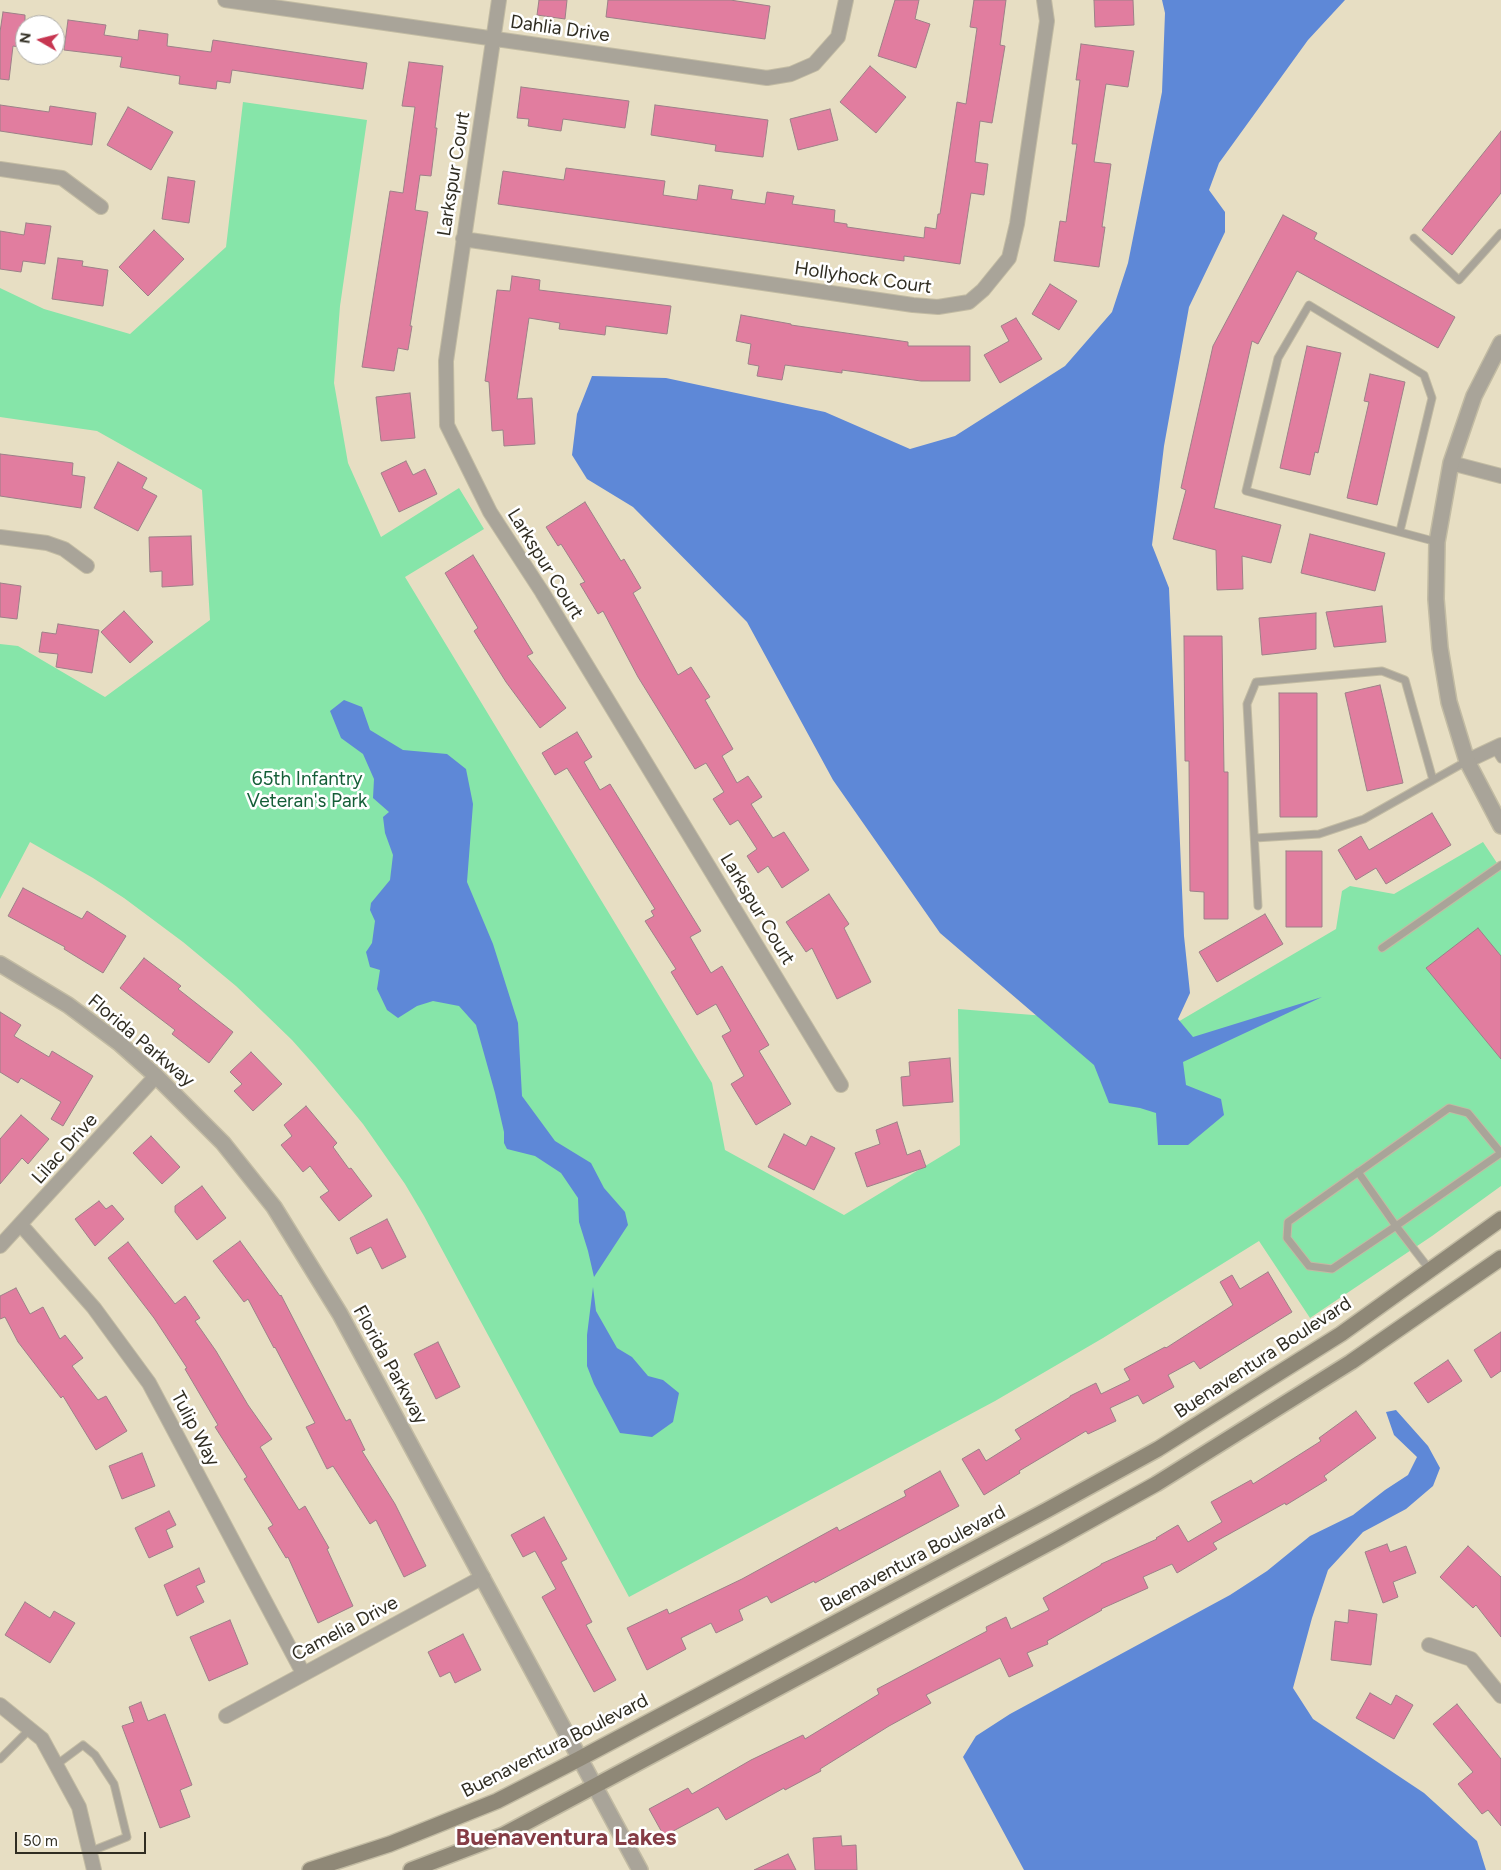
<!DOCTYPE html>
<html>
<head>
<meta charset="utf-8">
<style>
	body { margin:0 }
	#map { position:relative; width:1501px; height:1870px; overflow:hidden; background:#e7dec3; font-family:Figtree,sans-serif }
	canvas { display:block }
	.north { position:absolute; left:15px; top:15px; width:50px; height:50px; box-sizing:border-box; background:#fff; border:1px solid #acaba7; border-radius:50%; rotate:278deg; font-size:14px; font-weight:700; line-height:20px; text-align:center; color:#302d22 }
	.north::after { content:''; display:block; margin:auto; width:18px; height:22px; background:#c73651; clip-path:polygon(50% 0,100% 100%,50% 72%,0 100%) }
	.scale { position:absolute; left:15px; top:1832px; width:131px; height:22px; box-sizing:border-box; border:2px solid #302d22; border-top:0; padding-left:6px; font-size:15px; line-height:18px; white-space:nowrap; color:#302d22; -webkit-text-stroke:4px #fff; paint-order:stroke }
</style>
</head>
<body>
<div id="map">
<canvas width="1501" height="1870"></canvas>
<div class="north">N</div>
<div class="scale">50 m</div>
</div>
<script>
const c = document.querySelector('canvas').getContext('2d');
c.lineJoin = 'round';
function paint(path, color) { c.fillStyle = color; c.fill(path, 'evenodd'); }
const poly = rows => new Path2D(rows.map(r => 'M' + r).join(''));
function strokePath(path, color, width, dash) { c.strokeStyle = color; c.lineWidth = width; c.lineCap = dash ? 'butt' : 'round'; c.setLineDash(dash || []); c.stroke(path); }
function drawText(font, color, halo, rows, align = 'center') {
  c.font = font + ' Figtree,sans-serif'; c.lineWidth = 5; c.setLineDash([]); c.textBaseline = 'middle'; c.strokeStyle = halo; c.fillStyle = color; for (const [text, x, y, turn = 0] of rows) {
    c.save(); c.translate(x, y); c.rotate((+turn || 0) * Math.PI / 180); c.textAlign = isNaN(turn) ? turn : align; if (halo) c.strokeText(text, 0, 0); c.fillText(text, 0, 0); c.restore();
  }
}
const green = poly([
	[243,102,367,120,340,306,334,383,348,463,381,537,459,488,484,529,405,577,712,1083,725,1150,844,1215,960,1145,958,1009,1171,1026,1336,929,1342,891,1350,886,1394,894,1483,842,1501,869,1501,1186,1432,1236,1310,1318,1259,1241,1103,1338,995,1401,629,1597,424,1216,405,1184,363,1124,316,1067,292,1040,236,986,183,942,124,898,93,878,30,842,0,899,0,644,18,646,105,697,210,620,202,490,97,431,0,417,0,288,44,309,130,334,226,247]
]);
const water = poly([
	[1162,0,1345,0,1308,40,1219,163,1209,190,1225,212,1225,232,1189,307,1164,446,1152,545,1169,588,1184,936,1190,993,1178,1019,1193,1037,1322,997,1183,1062,1186,1085,1221,1099,1224,1115,1188,1145,1158,1145,1156,1113,1140,1108,1109,1103,1094,1065,940,933,833,780,747,622,633,507,587,479,572,455,577,414,592,376,666,378,825,412,910,449,955,436,1065,366,1112,312,1128,263,1162,92,1165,13],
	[344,700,362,707,370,730,403,750,447,754,466,769,473,804,467,882,493,944,518,1023,522,1096,555,1141,591,1163,604,1188,625,1212,628,1225,594,1277,588,1251,579,1222,578,1198,561,1173,535,1156,507,1149,504,1143,504,1132,495,1093,476,1025,459,1006,433,1001,417,1006,398,1018,387,1010,377,989,380,970,370,967,366,952,372,943,375,921,370,910,371,903,390,880,393,855,385,833,383,817,389,812,373,798,374,779,363,754,341,738,330,711],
	[593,1287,596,1311,617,1348,632,1357,648,1376,663,1380,679,1393,673,1422,652,1437,620,1433,594,1384,587,1366,587,1335],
	[1396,1410,1428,1446,1440,1468,1433,1486,1406,1509,1363,1532,1328,1570,1312,1618,1293,1688,1313,1719,1424,1793,1477,1841,1486,1870,1024,1870,963,1757,976,1736,1010,1714,1230,1595,1267,1571,1310,1536,1353,1515,1385,1490,1408,1475,1417,1457,1394,1435,1386,1412]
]);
const building = poly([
	[539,0,567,0,565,19,537,15,539,0],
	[608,0,730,0,770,6,765,39,606,17,608,0],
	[895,0,919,0,915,19,930,24,916,68,878,56,895,0],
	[974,0,1006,0,1000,45,1005,46,992,123,980,121,975,162,988,164,984,195,971,193,960,264,904,256,904,261,498,204,503,171,564,180,566,168,665,181,663,195,697,200,699,185,733,190,731,199,765,204,767,192,794,196,792,204,835,210,834,222,847,224,847,227,924,238,925,227,936,229,938,214,940,214,957,102,966,104,977,28,970,27,974,0],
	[1094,0,1133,0,1134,25,1095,27,1094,0],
	[3,12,25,15,25,48,13,46,9,80,0,79,0,32,3,12],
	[68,20,106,25,104,35,138,40,139,30,168,34,167,46,211,52,213,40,367,63,363,89,232,70,230,83,217,81,216,89,179,84,180,76,120,67,122,57,64,50,68,20],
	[1081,44,1134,51,1128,87,1106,84,1094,162,1111,164,1102,227,1105,227,1099,267,1054,261,1060,221,1066,222,1077,144,1072,144,1080,80,1076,80,1081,44],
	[409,62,443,66,435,128,437,128,431,176,420,175,415,210,428,212,410,326,412,326,408,350,398,348,394,371,362,367,390,191,403,193,415,107,402,106,409,62],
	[870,66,906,97,876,133,840,102,870,66],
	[521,87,629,101,625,128,563,119,561,131,528,126,529,119,517,118,521,87],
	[0,105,49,112,50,106,96,113,92,145,0,131,0,105],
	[655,105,768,120,763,157,715,151,716,145,651,135,655,105],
	[128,107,173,132,151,170,107,145,128,107],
	[830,109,838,140,798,150,790,119,830,109],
	[1501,131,1501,193,1452,255,1422,230,1501,131],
	[168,177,195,181,189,223,162,219,168,177],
	[1283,215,1317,233,1314,239,1455,317,1438,348,1297,271,1258,344,1252,341,1214,508,1281,525,1271,563,1242,556,1243,589,1217,590,1216,550,1173,539,1186,490,1181,488,1213,346,1283,215],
	[26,223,51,226,45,264,23,261,21,272,0,269,0,231,24,235,26,223],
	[154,230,184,259,148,296,119,267,154,230],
	[58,258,83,261,82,266,108,270,103,306,52,299,58,258],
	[512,276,540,280,539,290,671,306,667,334,606,326,605,335,559,329,560,323,529,318,517,399,532,398,535,444,504,446,503,430,492,431,489,382,485,381,497,290,510,291,512,276],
	[1050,284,1077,301,1059,330,1032,314,1050,284],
	[741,315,791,324,791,325,908,342,908,346,970,346,970,381,921,381,842,370,842,373,785,365,782,380,757,376,759,366,748,364,751,344,736,341,741,315],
	[1016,318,1042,359,1000,383,984,355,1009,341,1001,326,1016,318],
	[1307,346,1341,353,1318,453,1315,452,1310,475,1280,468,1307,346],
	[1370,374,1405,382,1377,505,1347,498,1369,402,1364,401,1370,374],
	[410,393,415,438,381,441,376,397,410,393],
	[0,454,73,463,72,475,85,477,81,508,0,496,0,454],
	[406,461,413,475,425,469,437,494,399,512,381,473,406,461],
	[118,462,147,478,142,488,157,496,138,531,94,508,118,462],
	[585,502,621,561,624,559,641,588,633,593,678,675,691,667,710,697,705,700,733,749,722,756,737,783,748,776,762,797,751,804,773,838,784,832,809,870,782,888,768,866,758,873,747,856,757,849,738,820,730,825,713,799,724,792,706,763,695,769,638,677,603,611,598,614,580,584,585,582,561,544,558,546,546,527,585,502],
	[1310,534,1385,553,1375,591,1301,573,1310,534],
	[191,536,193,585,162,587,162,571,150,572,149,537,191,536],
	[473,555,533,653,527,656,566,708,540,728,506,682,474,631,478,628,445,573,473,555],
	[0,583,21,586,17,619,0,617,0,583],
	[1382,606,1386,642,1334,647,1326,612,1382,606],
	[124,611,153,642,130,663,101,632,124,611],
	[1316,613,1316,649,1262,655,1259,618,1316,613],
	[58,624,99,630,92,673,56,667,58,654,39,652,42,632,56,634,58,624],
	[1184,636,1222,636,1224,772,1228,772,1228,919,1204,919,1204,892,1190,891,1189,761,1185,761,1184,636],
	[1380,685,1403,783,1367,791,1345,693,1380,685],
	[1279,693,1317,693,1317,817,1280,817,1279,693],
	[577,732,592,757,584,762,600,790,610,784,701,931,690,937,711,973,722,966,769,1045,759,1051,791,1104,756,1125,731,1084,744,1076,722,1036,731,1031,716,1004,697,1015,671,972,676,969,645,921,654,916,651,911,655,909,567,768,555,775,542,753,577,732],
	[1432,813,1451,845,1386,884,1376,868,1356,880,1338,850,1361,836,1369,850,1432,813],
	[1286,851,1322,851,1322,927,1286,927,1286,851],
	[23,888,82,919,87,911,126,936,103,973,64,949,65,947,8,916,23,888],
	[829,894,849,924,844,928,871,982,837,999,812,948,806,952,786,922,829,894],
	[1265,914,1283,944,1217,982,1199,952,1265,914],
	[1478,928,1501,956,1501,1059,1426,968,1478,928],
	[144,958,181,986,178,989,233,1032,209,1063,172,1034,175,1030,120,988,144,958],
	[0,1012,21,1025,14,1036,49,1057,52,1051,93,1076,63,1126,51,1119,61,1102,21,1078,18,1083,0,1072,0,1012],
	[251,1052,282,1084,253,1111,234,1091,242,1084,230,1072,251,1052],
	[950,1058,953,1102,903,1106,901,1077,910,1076,909,1062,950,1058],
	[306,1106,337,1143,333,1147,349,1169,351,1168,372,1196,339,1221,320,1197,329,1191,310,1166,303,1172,281,1145,292,1136,284,1125,306,1106],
	[21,1115,49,1139,28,1164,22,1158,0,1184,0,1139,21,1115],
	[897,1122,907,1155,920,1150,926,1167,867,1187,855,1153,880,1144,876,1130,897,1122],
	[784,1134,806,1146,811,1136,835,1148,814,1190,768,1167,784,1134],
	[151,1136,180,1167,162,1184,133,1153,151,1136],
	[202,1186,226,1218,197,1240,175,1212,175,1206,202,1186],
	[99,1201,106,1209,112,1205,124,1219,95,1246,75,1219,99,1201],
	[387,1219,406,1257,382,1269,371,1247,357,1254,350,1238,387,1219],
	[240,1241,280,1296,281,1295,346,1421,350,1419,365,1450,362,1451,395,1504,426,1566,404,1577,376,1520,370,1524,333,1466,327,1469,306,1427,315,1423,275,1347,274,1348,248,1299,244,1302,213,1261,240,1241],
	[128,1242,175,1304,185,1296,200,1318,195,1321,216,1351,248,1405,272,1439,260,1447,299,1510,305,1506,329,1548,327,1549,353,1606,318,1623,288,1557,286,1558,268,1528,273,1525,244,1479,247,1477,215,1427,218,1425,185,1369,187,1368,154,1318,108,1258,128,1242],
	[1268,1272,1292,1312,1200,1369,1194,1361,1168,1375,1174,1387,1143,1404,1138,1395,1110,1408,1116,1421,1088,1434,1086,1431,1019,1471,1020,1473,984,1495,962,1459,979,1449,986,1461,1021,1439,1015,1430,1070,1397,1070,1396,1096,1383,1101,1394,1130,1380,1124,1369,1165,1347,1166,1348,1233,1305,1220,1282,1232,1275,1240,1289,1268,1272],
	[16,1288,30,1314,43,1307,60,1339,65,1335,83,1358,72,1366,98,1400,106,1396,127,1431,96,1450,63,1396,61,1398,18,1342,5,1317,0,1319,0,1296,16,1288],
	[1501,1332,1501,1371,1491,1378,1474,1350,1501,1332],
	[438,1342,460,1387,436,1399,414,1354,438,1342],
	[1448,1360,1462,1381,1428,1403,1414,1383,1448,1360],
	[1356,1411,1376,1438,1324,1476,1327,1480,1286,1505,1285,1503,1213,1543,1217,1549,1177,1573,1172,1564,1143,1577,1148,1588,1101,1609,1102,1610,1047,1641,1048,1644,1027,1653,1033,1666,1009,1677,1000,1658,926,1695,931,1703,889,1726,820,1769,821,1771,785,1790,784,1788,726,1820,718,1807,664,1836,649,1809,688,1788,692,1794,751,1760,803,1735,805,1739,879,1694,877,1689,987,1631,986,1627,1006,1617,1011,1629,1049,1610,1043,1598,1101,1565,1101,1564,1157,1539,1156,1538,1178,1525,1188,1542,1222,1522,1211,1502,1251,1480,1253,1484,1321,1441,1319,1438,1356,1411],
	[142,1453,155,1486,122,1499,109,1466,142,1453],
	[940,1471,959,1506,815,1583,814,1581,771,1603,767,1596,739,1610,743,1620,716,1633,711,1623,681,1638,686,1649,647,1670,627,1628,667,1609,669,1614,742,1579,837,1527,839,1531,906,1496,904,1491,940,1471],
	[169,1511,176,1525,166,1530,173,1547,149,1558,135,1528,169,1511],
	[544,1517,567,1559,561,1562,592,1622,586,1625,616,1680,594,1692,542,1597,556,1589,535,1551,523,1557,511,1535,544,1517],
	[1387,1544,1390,1552,1406,1546,1416,1573,1393,1582,1398,1597,1383,1603,1365,1552,1387,1544],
	[1468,1546,1501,1577,1501,1637,1476,1605,1473,1608,1440,1577,1468,1546],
	[199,1568,205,1582,196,1586,204,1602,177,1616,164,1585,199,1568],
	[25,1602,50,1618,54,1611,75,1623,50,1663,5,1635,25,1602],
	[1349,1610,1377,1614,1371,1665,1331,1660,1335,1621,1348,1623,1349,1610],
	[230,1620,248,1664,209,1681,190,1637,230,1620],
	[463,1634,481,1670,455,1683,450,1672,440,1677,428,1652,463,1634],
	[1370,1693,1391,1705,1396,1695,1413,1705,1394,1739,1356,1718,1370,1693],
	[141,1702,148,1721,165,1714,192,1785,180,1790,190,1817,160,1828,122,1726,134,1722,129,1707,141,1702],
	[1457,1704,1501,1759,1501,1826,1488,1810,1482,1814,1458,1784,1473,1772,1433,1724,1457,1704],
	[841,1836,842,1846,856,1845,857,1870,815,1870,813,1838,841,1836],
	[788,1854,796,1870,754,1870,788,1854]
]);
const service = poly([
	[1414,238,1459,280,1501,233],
	[1400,531,1432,398,1424,375,1309,305,1278,358,1246,491,1437,542],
	[1494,748,1501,759],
	[1255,838,1319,834,1364,819,1467,761],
	[1258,906,1247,704,1256,682,1382,671,1405,680,1433,780],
	[1382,948,1501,865],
	[1358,1172,1396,1226,1501,1153],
	[1430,1270,1396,1226,1332,1269,1309,1266,1287,1238,1288,1222,1449,1108,1468,1113,1501,1153],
	[0,1759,30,1729],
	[56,1765,83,1745,95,1755,114,1784,127,1837,89,1852]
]);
const minor = poly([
	[225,0,767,78,791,74,814,64,838,37,846,0],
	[499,0,446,361,447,425,490,512,542,592,841,1085],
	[0,169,62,178,101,207],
	[463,239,913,305,938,307,969,302,983,290,1009,258,1017,224,1047,21,1044,0],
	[1451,463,1501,476],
	[0,537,47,543,64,549,87,566],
	[1467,761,1501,745],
	[21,1225,94,1308,149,1383,303,1673],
	[0,1246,156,1076],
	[1429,1645,1471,1659,1501,1696],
	[0,1705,42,1739,79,1807,94,1870],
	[226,1716,483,1577]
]);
const tertiary = poly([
	[1501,343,1474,396,1451,463,1437,542,1436,599,1440,648,1449,702,1467,761,1501,826],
	[0,964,68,1005,119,1043,156,1076,223,1143,274,1207,340,1314,640,1870]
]);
const secondary = poly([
	[310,1870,390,1844,497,1801,579,1759,1047,1510,1158,1449,1341,1334,1501,1219],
	[411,1870,503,1835,1057,1539,1156,1484,1351,1362,1501,1258]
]);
const streetNames = [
	["Dahlia Drive",560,29,8],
	["Larkspur Court",454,174,-81],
	["Hollyhock Court",863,278,8],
	["Larkspur Court",545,564,58],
	["Larkspur Court",757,909,59],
	["Florida Parkway",141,1041,40],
	["Lilac Drive",65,1149,-48],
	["Buenaventura Boulevard",1263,1358,-33],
	["Florida Parkway",390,1365,61],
	["Tulip Way",195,1429,62],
	["Buenaventura Boulevard",913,1559,-28],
	["Camelia Drive",345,1629,-28],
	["Buenaventura Boulevard",555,1746,-27]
];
const parkNames = [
	["65th Infantry",307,779],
	["Veteran's Park",307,801]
];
const districtNames = [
	["Buenaventura Lakes",566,1838]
];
paint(green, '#86e5a9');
paint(water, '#5e88d7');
paint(building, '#e17d9f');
strokePath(building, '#9d8088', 1);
strokePath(service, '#c2bba3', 9);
strokePath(minor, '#c2bba3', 16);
strokePath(tertiary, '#c2bba3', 18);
strokePath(secondary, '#c2bba3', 18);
strokePath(service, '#a9a499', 7);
strokePath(minor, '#a9a499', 14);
strokePath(tertiary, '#a9a499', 15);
strokePath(secondary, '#8f8877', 15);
drawText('19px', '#302d22', '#fff', streetNames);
drawText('19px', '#145e37', '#fff', parkNames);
drawText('bold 24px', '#853c45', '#fff', districtNames);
</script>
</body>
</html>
